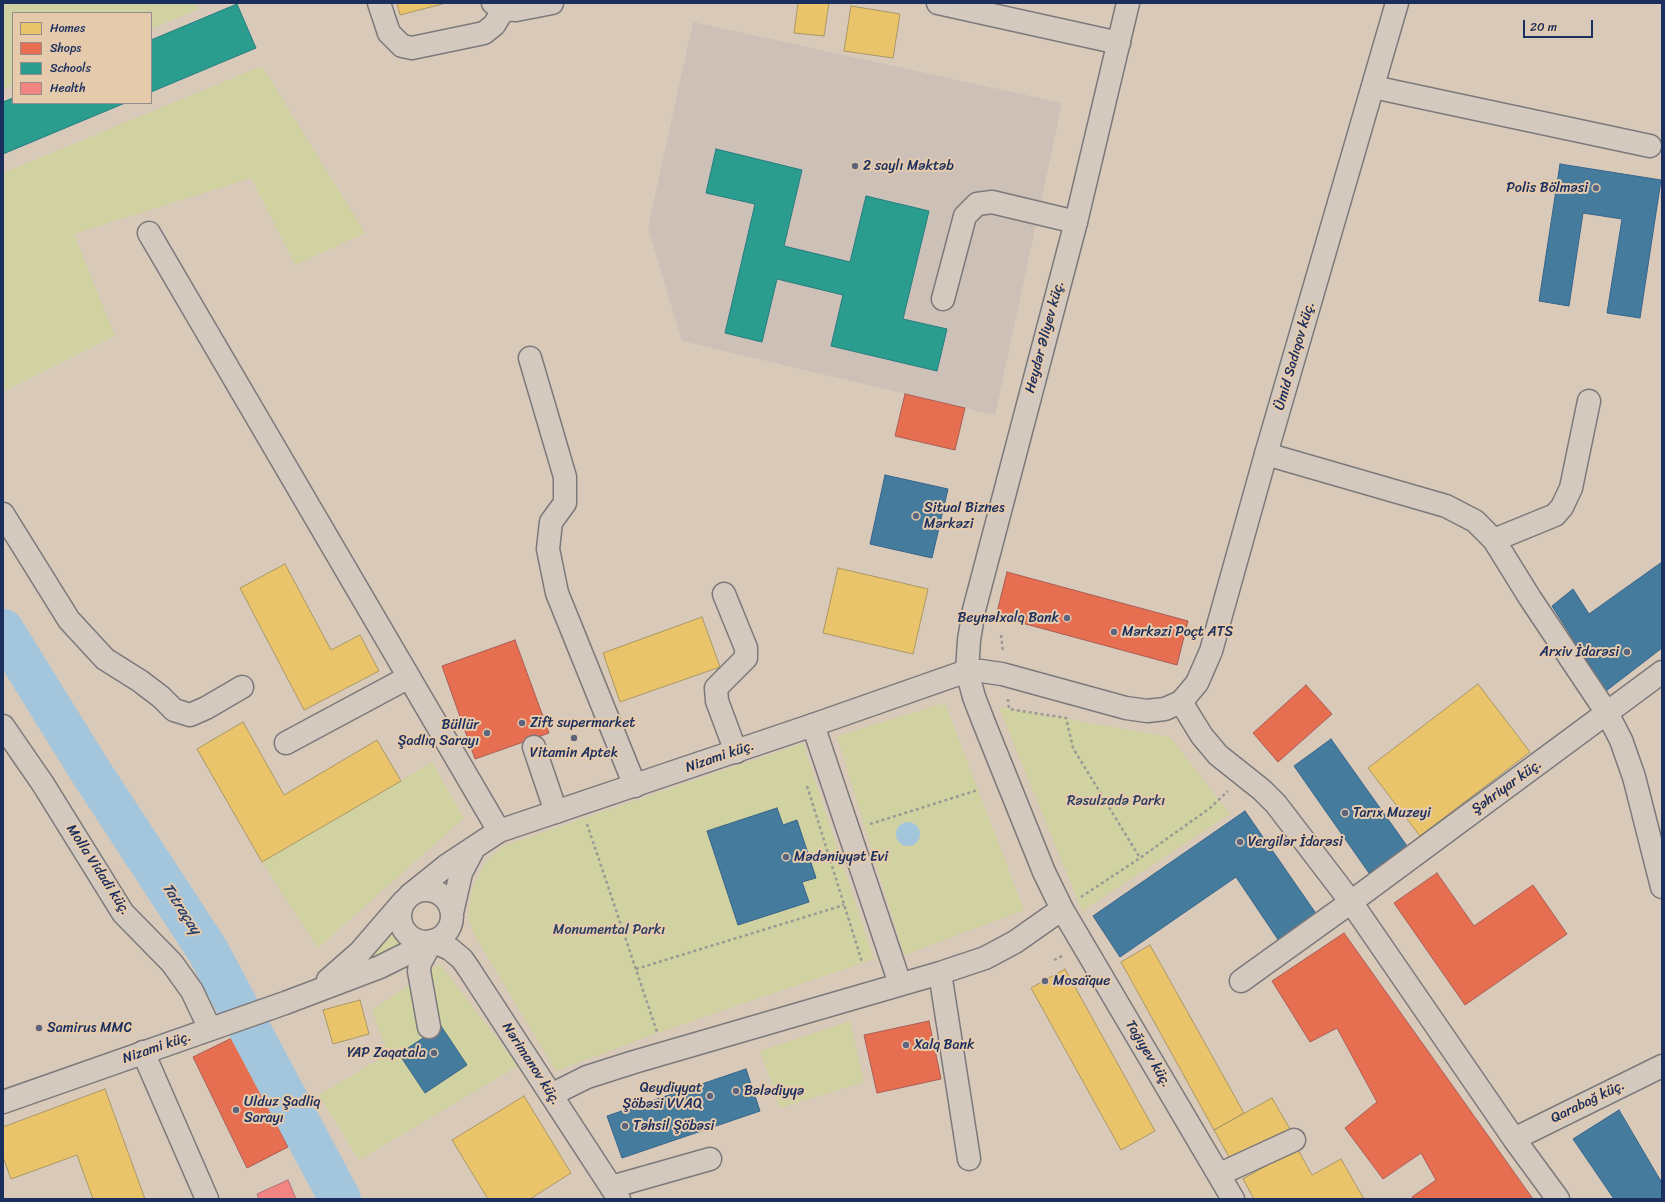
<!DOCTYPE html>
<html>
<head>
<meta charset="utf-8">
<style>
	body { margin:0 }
	#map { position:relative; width:1665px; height:1202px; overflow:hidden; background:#d8c9b9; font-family:Sriracha,sans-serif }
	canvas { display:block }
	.frame { position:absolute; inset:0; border:4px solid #1b2f5e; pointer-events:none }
	.legend { position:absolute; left:12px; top:12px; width:140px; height:92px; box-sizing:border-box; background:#e5caac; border:1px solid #948c8d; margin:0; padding:5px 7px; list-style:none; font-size:12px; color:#1b2f5e }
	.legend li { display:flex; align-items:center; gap:8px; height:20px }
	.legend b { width:20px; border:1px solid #948c8d }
	.scale { position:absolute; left:1523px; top:20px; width:70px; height:18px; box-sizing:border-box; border:2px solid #1b2f5e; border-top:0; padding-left:5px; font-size:12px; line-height:14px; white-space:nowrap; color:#1b2f5e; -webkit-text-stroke:3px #e5caac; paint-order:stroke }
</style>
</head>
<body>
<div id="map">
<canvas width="1665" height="1202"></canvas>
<div class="frame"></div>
<ul class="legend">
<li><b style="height:11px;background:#e9c46a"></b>Homes</li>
<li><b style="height:11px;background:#e76f51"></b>Shops</li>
<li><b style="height:11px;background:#2a9d8f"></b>Schools</li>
<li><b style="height:11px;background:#f28482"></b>Health</li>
</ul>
<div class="scale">20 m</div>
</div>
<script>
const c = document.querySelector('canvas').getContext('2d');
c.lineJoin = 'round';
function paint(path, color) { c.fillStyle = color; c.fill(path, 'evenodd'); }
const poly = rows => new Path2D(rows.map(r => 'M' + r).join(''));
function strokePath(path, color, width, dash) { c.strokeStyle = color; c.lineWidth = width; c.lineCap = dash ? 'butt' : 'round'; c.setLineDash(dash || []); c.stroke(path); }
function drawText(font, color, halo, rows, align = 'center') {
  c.font = font + ' Sriracha,sans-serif'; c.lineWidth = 4; c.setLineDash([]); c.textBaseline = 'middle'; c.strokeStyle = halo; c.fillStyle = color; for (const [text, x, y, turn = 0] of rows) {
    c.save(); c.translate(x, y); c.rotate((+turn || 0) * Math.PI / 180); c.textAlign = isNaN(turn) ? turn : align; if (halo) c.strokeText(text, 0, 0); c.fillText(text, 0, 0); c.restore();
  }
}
const built = poly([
	[693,22,1062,103,995,415,682,341,648,228]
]);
const green = poly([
	[3,3,196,3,199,9,151,29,151,13,13,13,13,85,3,89],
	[262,66,365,233,295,265,251,178,74,234,115,336,3,392,3,173],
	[945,703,1024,910,904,955,837,736],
	[999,707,1170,737,1230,814,1082,911],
	[803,743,874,959,657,1033,556,1071,475,936,468,917,472,889,485,863,503,846],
	[432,762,464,818,318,948,262,862],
	[395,931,404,941,359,966],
	[440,964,518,1066,359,1160,319,1095,388,1054,372,1010],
	[850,1021,864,1082,780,1108,760,1051]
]);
const water = poly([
	'896 834a12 12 0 1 1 24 0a12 12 0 1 1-24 0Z'
]);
const homes = poly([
	[397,3,446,3,400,15,397,3],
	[798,3,829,3,824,36,794,33,798,3],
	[851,6,900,14,893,58,844,51,851,6],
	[285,564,331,650,360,635,379,671,304,710,240,588,285,564],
	[838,568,928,589,913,654,823,633,838,568],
	[702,617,720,667,620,702,603,653,702,617],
	[1478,684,1530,752,1420,836,1368,768,1478,684],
	[243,722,284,795,377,740,401,781,262,862,197,749,243,722],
	[1150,945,1244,1113,1214,1130,1121,962,1150,945],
	[1065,969,1155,1131,1121,1150,1031,988,1065,969],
	[360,1000,369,1034,333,1044,323,1010,360,1000],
	[105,1089,145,1199,93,1199,77,1155,11,1179,3,1157,3,1127,105,1089],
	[524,1096,571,1173,530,1199,488,1199,452,1140,524,1096],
	[1272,1098,1290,1129,1232,1162,1214,1130,1272,1098],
	[1297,1148,1312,1175,1341,1159,1364,1199,1254,1199,1243,1179,1297,1148]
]);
const shops = poly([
	[905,394,965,408,955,450,895,436,905,394],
	[1007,572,1188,621,1177,665,996,616,1007,572],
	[515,640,549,733,475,759,442,666,515,640],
	[1306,685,1332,714,1278,762,1253,733,1306,685],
	[1437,873,1474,926,1533,885,1567,934,1465,1005,1394,903,1437,873],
	[1344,933,1533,1199,1414,1199,1412,1197,1436,1180,1421,1153,1383,1179,1345,1128,1377,1102,1337,1028,1310,1042,1272,981,1344,933],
	[929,1021,941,1079,877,1093,864,1035,929,1021],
	[234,1037,288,1147,247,1168,193,1057,234,1037]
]);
const schools = poly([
	[237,4,256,48,151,92,151,40,237,4],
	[13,98,13,103,125,103,3,154,3,102,13,98],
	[716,149,802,170,784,246,850,262,866,196,929,211,903,319,947,329,937,371,831,346,843,295,777,279,762,342,725,333,755,204,706,193,716,149]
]);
const health = poly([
	[288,1180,296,1199,259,1199,257,1194,288,1180]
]);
const public = poly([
	[1560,164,1661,180,1640,318,1607,313,1622,219,1583,213,1569,306,1539,301,1560,164],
	[885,475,948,489,932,558,870,544,885,475],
	[1662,562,1662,648,1606,691,1552,606,1573,589,1589,614,1662,562],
	[1331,739,1407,846,1369,873,1294,766,1331,739],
	[777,808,783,825,797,820,816,878,802,882,809,902,738,925,707,831,777,808],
	[1245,811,1317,915,1279,941,1236,877,1120,957,1093,916,1245,811],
	[441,1026,467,1065,425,1093,399,1054,441,1026],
	[746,1069,760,1111,622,1158,607,1116,746,1069],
	[1619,1110,1662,1183,1662,1199,1614,1199,1573,1139,1619,1110]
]);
const river = poly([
	[3,630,89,769,208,951,340,1199]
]);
const path = poly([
	[1001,635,1003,652],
	[1008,699,1009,709,1066,718,1073,748,1140,858],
	[807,786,862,962],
	[587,824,657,1032],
	[870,824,978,790],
	[1081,897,1140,858,1210,808,1228,791],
	[1054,960,1064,955],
	[636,969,844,905]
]);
const minor = poly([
	[379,3,389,33,402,46,412,48,484,33,494,25,504,9],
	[493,3,504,9,516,10,552,3],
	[938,3,1119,43],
	[1373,87,1650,146],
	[149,233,499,831],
	[943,299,965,216,977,204,992,202,1076,222],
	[530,358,565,477,565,503,551,522,548,549,557,593,635,786],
	[1266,454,1446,506,1475,521,1494,540,1530,598,1607,713,1621,740,1634,777,1662,887],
	[3,514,69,620,105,659,140,681,161,697,174,710,190,715,206,708,242,687],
	[1494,540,1555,515,1562,507,1571,488,1589,401],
	[724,594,746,648,746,658,716,688,717,701,736,752],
	[1181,702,1202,736,1218,755,1262,790,1276,804,1351,902,1514,1139,1558,1199],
	[813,725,900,984],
	[3,726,43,784,123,913,172,963,192,991,210,1029],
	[286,743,409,677],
	[534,747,556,812],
	[1062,909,1233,1199],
	[940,973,969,1159],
	[1241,981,1351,902,1662,672],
	[429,1027,419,971,420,963,432,941,450,949,462,959,469,969,619,1199],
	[143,1052,207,1199],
	[551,1095,587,1077,634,1062,940,973,985,958,1015,942,1062,909,1044,872,984,723,974,697,967,671],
	[1514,1139,1662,1066],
	[1220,1174,1294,1140],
	[611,1187,710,1159]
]);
const major = poly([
	[967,671,969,640,974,610,1076,222,1128,3],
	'400 916a26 26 0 1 1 52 0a26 26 0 1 1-52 0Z',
	[410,895,446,866,499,831,813,725,967,671,981,671,1002,674,1126,708,1147,711,1165,709,1181,702,1197,683,1211,651,1266,454,1397,3],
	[452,913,461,873,473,850],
	[328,980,360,952,404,901],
	[3,1102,285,1003,380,967,432,941]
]);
const markers = [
	[855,166,4,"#5d657e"],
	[1596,188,4,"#5d657e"],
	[916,516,4,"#5d657e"],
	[1067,618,4,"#5d657e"],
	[1114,632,4,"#5d657e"],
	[1627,652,4,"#5d657e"],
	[522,723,4,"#5d657e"],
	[487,733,4,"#5d657e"],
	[574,738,4,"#5d657e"],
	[1345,813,4,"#5d657e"],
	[1240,842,4,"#5d657e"],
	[786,857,4,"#5d657e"],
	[1045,981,4,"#5d657e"],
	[39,1028,4,"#5d657e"],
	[906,1045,4,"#5d657e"],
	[434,1053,4,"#5d657e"],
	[736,1091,4,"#5d657e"],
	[710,1096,4,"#5d657e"],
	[236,1110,4,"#5d657e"],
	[625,1126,4,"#5d657e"]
];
const poiNames = [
	["2 saylı Məktəb",863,166],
	["Polis Bölməsi",1588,188,"right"],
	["Situal Biznes",924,508],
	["Mərkəzi",924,524],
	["Beynəlxalq Bank",1059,618,"right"],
	["Mərkəzi Poçt ATS",1122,632],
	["Arxiv İdarəsi",1619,652,"right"],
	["Zift supermarket",530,723],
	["Büllür",479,725,"right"],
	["Şadlıq Sarayı",479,741,"right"],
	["Vitamin Aptek",574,753,"center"],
	["Tarıx Muzeyi",1353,813],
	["Vergilər İdarəsi",1248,842],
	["Mədəniyyət Evi",794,857],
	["Mosaïque",1053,981],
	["Samirus MMC",47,1028],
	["Xalq Bank",914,1045],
	["YAP Zaqatala",426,1053,"right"],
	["Qeydiyyat",702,1088,"right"],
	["Şöbəsi VVAQ",702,1104,"right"],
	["Bələdiyyə",744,1091],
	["Ulduz Şadliq",244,1102],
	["Sarayı",244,1118],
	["Təhsil Şöbəsi",633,1126]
];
const streetNames = [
	["Heydər Əliyev küç.",1045,337,-75],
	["Ümid Sadıqov küç.",1295,356,-74],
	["Nizami küç.",720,757,-19],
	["Şəhriyar küç.",1507,787,-36],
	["Molla Vidadi küç.",98,870,57],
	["Nizami küç.",157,1048,-19],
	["Tağıyev küç.",1148,1054,59],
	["Nərimanov küç.",531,1064,57],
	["Qarabağ küç.",1588,1102,-26]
];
const parkNames = [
	["Rəsulzadə Parkı",1116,801],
	["Monumental Parkı",609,930]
];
const waterNames = [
	["Tatraçay",181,909,57]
];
paint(built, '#ccc0b7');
paint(green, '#d0d2a1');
paint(water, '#a4c6dd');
paint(homes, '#e9c46a');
strokePath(homes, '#ab9766', 1);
paint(shops, '#e76f51');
strokePath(shops, '#aa5c55', 1);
paint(schools, '#2a9d8f');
strokePath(schools, '#267c80', 1);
paint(health, '#f28482');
strokePath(health, '#b26a77', 1);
paint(public, '#457b9d');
strokePath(public, '#38648a', 1);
strokePath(river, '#a4c6dd', 42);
strokePath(minor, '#7c797b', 25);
strokePath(major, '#7c797b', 25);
strokePath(path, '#9c9895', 2.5, [3, 3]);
strokePath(minor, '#d3c9be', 22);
strokePath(major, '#d3c9be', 22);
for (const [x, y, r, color] of markers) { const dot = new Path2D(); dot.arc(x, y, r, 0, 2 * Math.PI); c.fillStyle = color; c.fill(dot); strokePath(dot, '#e5caac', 1.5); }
drawText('14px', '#1b2f5e', '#e5caac', poiNames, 'left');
drawText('14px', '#1b2f5e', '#e5caac', streetNames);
drawText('14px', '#2c4063', '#e5caac', parkNames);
drawText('italic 15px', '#263e6c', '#e5caac', waterNames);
</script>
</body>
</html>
